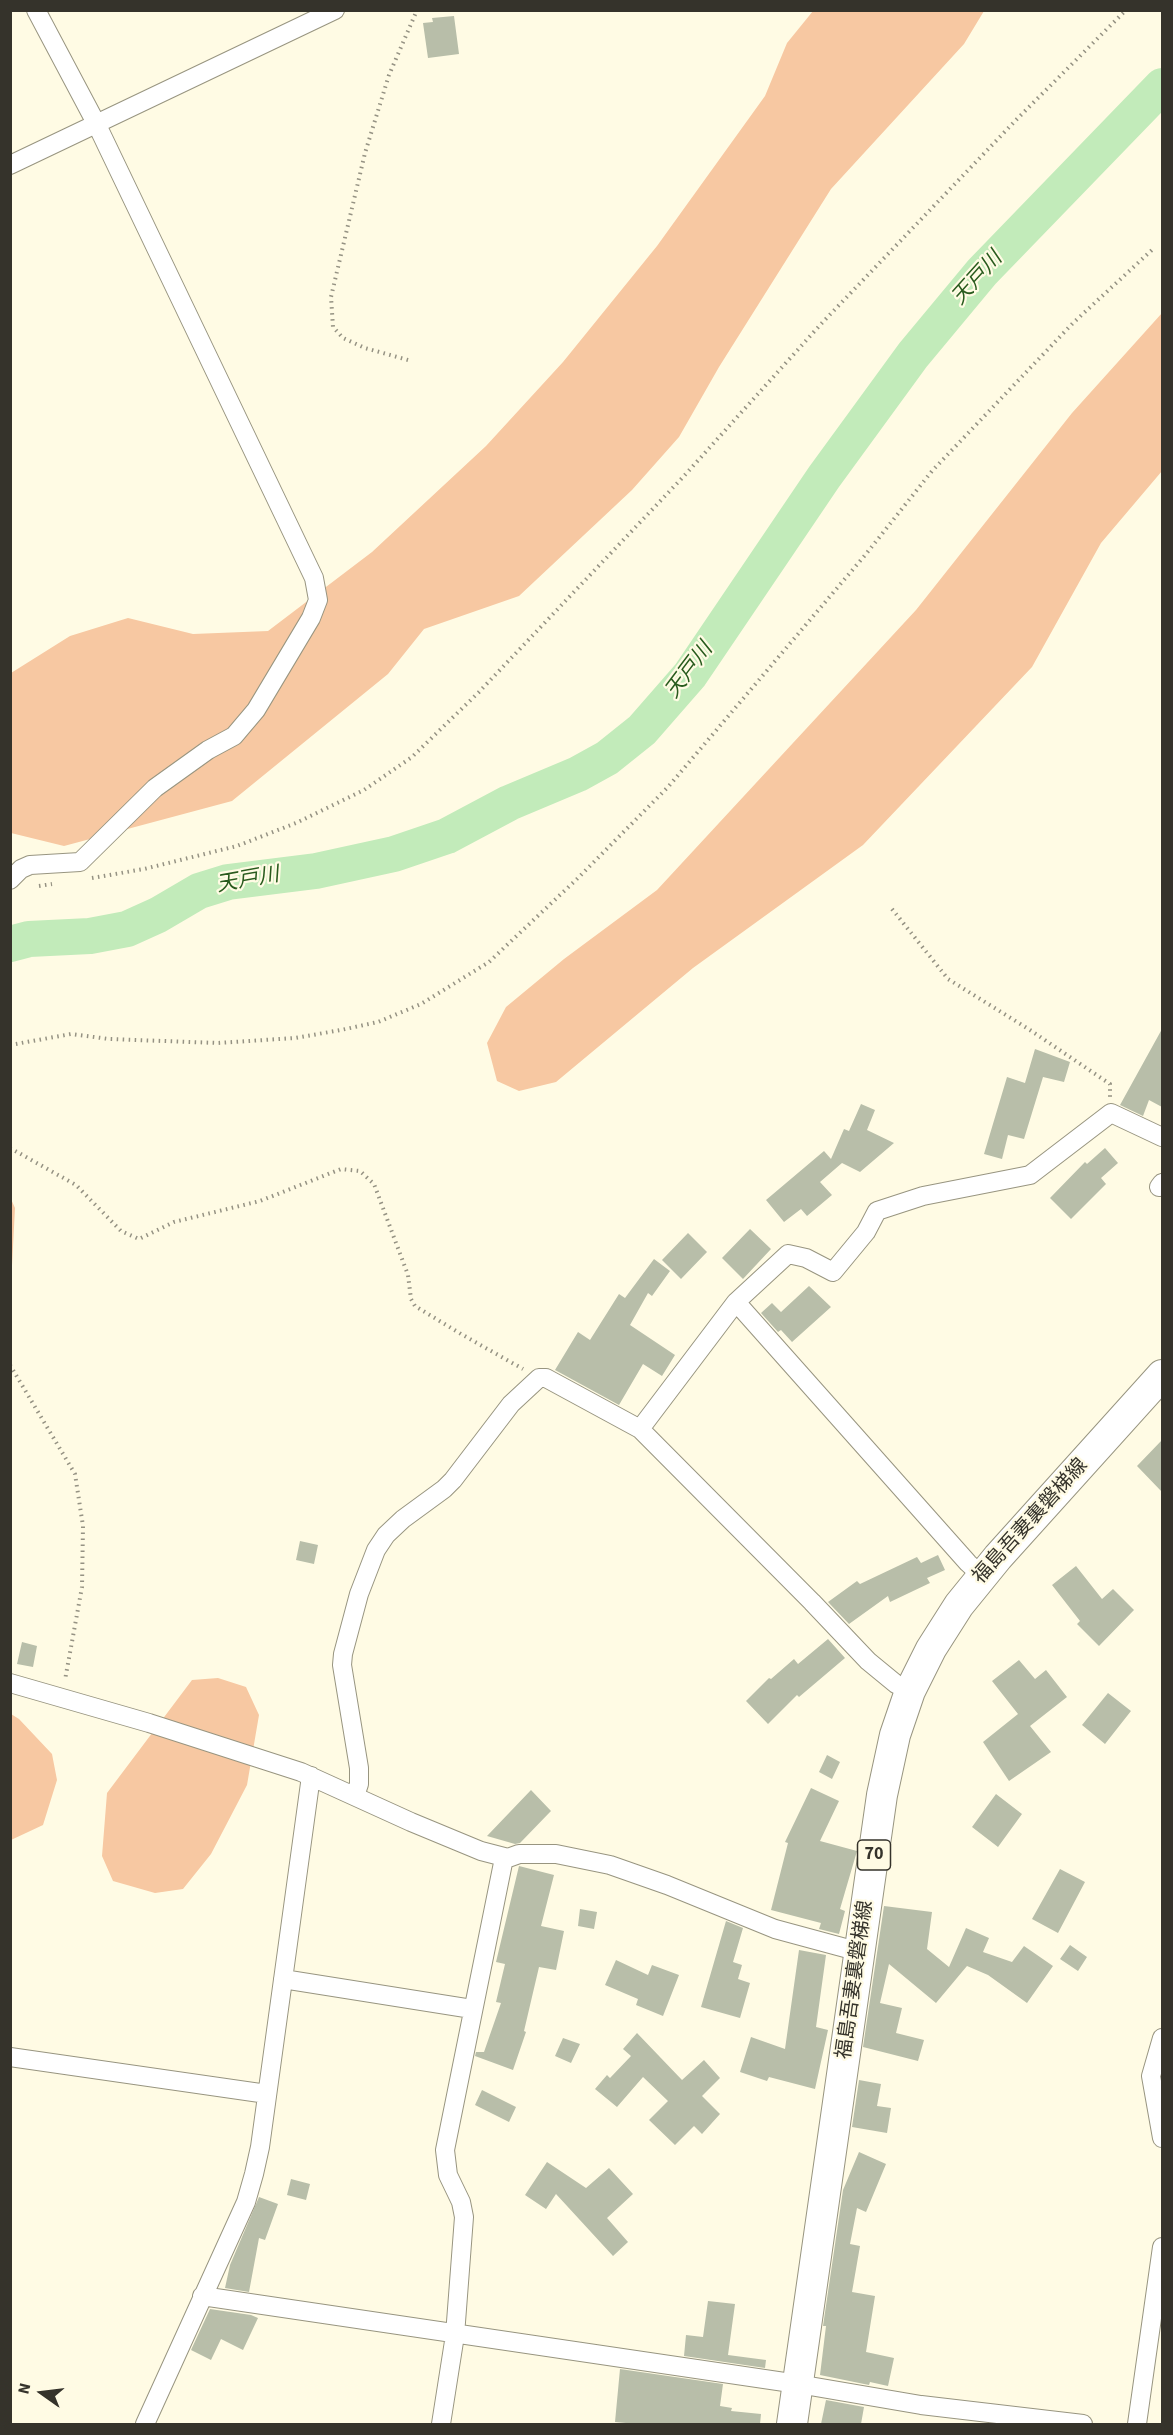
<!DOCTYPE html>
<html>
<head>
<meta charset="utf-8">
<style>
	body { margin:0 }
	#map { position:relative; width:1173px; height:2435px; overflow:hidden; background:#fffbe4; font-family:"Source Sans 3",sans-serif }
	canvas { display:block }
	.frame { position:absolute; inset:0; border:12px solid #35332b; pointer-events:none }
	.north { position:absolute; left:12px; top:2363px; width:60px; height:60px; -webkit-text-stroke:4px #fffbe4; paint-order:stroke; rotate:284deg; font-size:16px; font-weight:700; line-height:24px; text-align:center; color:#35332b }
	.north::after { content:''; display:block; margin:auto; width:21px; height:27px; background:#35332b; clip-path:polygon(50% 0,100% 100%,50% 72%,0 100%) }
</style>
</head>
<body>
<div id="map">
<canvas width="1173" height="2435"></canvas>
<div class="frame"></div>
<div class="north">N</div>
</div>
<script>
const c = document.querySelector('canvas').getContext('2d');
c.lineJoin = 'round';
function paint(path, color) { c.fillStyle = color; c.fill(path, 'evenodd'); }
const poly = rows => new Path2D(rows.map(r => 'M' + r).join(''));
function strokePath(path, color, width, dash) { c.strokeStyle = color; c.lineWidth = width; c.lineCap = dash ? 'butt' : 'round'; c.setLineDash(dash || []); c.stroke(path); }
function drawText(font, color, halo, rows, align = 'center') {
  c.font = font + ' "Source Sans 3","Noto Sans JP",sans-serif'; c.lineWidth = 4.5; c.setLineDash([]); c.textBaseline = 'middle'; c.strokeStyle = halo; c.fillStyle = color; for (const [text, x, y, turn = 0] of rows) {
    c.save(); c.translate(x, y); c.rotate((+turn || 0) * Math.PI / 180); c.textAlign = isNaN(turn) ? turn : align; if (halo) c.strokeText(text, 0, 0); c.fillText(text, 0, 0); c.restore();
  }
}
const green = poly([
	[813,11,984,11,964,44,831,189,719,367,679,437,632,490,519,596,424,629,388,674,232,801,64,846,11,833,11,673,70,636,128,618,193,634,268,631,372,552,486,446,563,362,657,246,765,96,787,43],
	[1162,313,1162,471,1101,543,1032,667,863,845,693,968,556,1082,519,1091,497,1081,487,1043,506,1007,564,959,657,890,916,610,1072,413],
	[11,1199,15,1208,11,1285],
	[218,1678,246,1687,259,1715,247,1785,211,1854,183,1889,155,1893,113,1881,102,1856,107,1793,192,1680],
	[11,1714,19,1719,52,1754,57,1780,43,1825,11,1840]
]);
const river = poly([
	[10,944,29,939,90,936,127,929,158,915,199,891,228,882,316,871,394,854,447,836,509,803,578,774,607,758,642,730,690,675,824,477,913,355,982,272,1162,86]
]);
const building = poly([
	[454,16,459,54,428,58,423,23,433,22,432,18],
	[1162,1029,1162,1107,1149,1100,1143,1116,1120,1105],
	[1035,1049,1070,1062,1064,1082,1043,1077,1024,1139,1008,1135,1002,1159,984,1154,1007,1077,1025,1083],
	[861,1104,875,1110,867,1130,894,1143,860,1172,842,1163,820,1182,832,1195,807,1216,801,1209,784,1222,766,1200,824,1151,831,1159,844,1129,849,1131],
	[1105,1148,1118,1163,1101,1178,1106,1184,1071,1219,1050,1198,1085,1162,1087,1164],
	[750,1229,771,1249,743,1279,722,1258],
	[688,1233,707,1252,681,1279,662,1260],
	[654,1259,670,1271,652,1296,648,1293,630,1325,675,1355,662,1376,643,1364,619,1405,555,1370,578,1332,590,1340,619,1294,625,1298],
	[809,1286,831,1307,792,1342,781,1330,778,1332,761,1313,772,1303,781,1312],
	[1162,1440,1162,1492,1137,1466],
	[300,1541,318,1545,314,1564,296,1560],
	[938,1555,945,1570,927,1578,930,1583,890,1602,888,1596,849,1624,828,1602,857,1581,860,1584,917,1557,921,1563],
	[1076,1566,1102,1599,1113,1589,1134,1610,1099,1646,1077,1624,1080,1621,1052,1585],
	[828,1639,845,1658,799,1697,797,1695,768,1724,746,1701,769,1678,771,1679,794,1659,798,1664],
	[22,1642,37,1646,33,1667,17,1664],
	[1019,1660,1035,1679,1046,1670,1067,1697,1030,1726,1051,1752,1009,1781,983,1742,1018,1714,992,1681],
	[1108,1693,1131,1711,1105,1744,1082,1725],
	[827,1755,840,1762,832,1779,819,1772],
	[811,1788,839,1801,820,1841,857,1851,840,1909,845,1911,839,1934,819,1929,821,1923,771,1910,788,1843,785,1842],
	[531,1790,551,1811,520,1843,515,1844,487,1836],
	[996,1794,1022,1814,998,1847,972,1827],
	[519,1866,554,1875,541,1926,564,1931,556,1970,539,1967,524,2031,526,2032,513,2070,475,2056,476,2052,484,2052,501,2003,496,2002,505,1964,496,1962],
	[1060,1869,1085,1882,1058,1933,1032,1919],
	[884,1906,932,1912,927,1949,949,1967,966,1928,989,1938,983,1952,1012,1962,1024,1946,1053,1966,1027,2003,988,1975,967,1966,936,2003,889,1964,880,2003,902,2008,896,2033,924,2040,918,2061,863,2047],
	[580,1909,597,1912,594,1929,578,1926],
	[726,1921,743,1928,733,1962,742,1965,738,1979,750,1983,740,2018,701,2007],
	[1070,1945,1087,1957,1078,1971,1060,1959],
	[799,1950,826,1955,816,2027,828,2030,815,2089,769,2077,767,2081,740,2072,751,2037,785,2049],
	[616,1960,648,1975,652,1965,679,1975,663,2016,636,2005,638,1999,605,1985],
	[637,2033,682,2080,704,2060,720,2078,702,2096,720,2114,702,2134,694,2126,675,2145,649,2120,668,2101,643,2077,617,2107,595,2089,607,2075,610,2078,631,2056,623,2049],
	[563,2038,580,2044,571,2063,555,2056],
	[859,2080,881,2084,877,2106,891,2108,887,2133,852,2127],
	[482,2090,516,2107,509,2122,475,2105],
	[859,2152,886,2164,866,2212,857,2208,850,2244,860,2246,852,2292,875,2296,866,2352,894,2358,888,2386,870,2382,869,2385,820,2375,826,2326,823,2326,843,2190],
	[547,2162,586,2188,609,2168,633,2194,607,2218,628,2242,613,2256,556,2194,546,2209,525,2195],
	[291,2179,310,2184,306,2200,287,2195],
	[259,2197,278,2204,265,2240,259,2238,249,2292,225,2288,230,2265],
	[708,2301,735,2304,728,2355,766,2360,765,2368,684,2356,686,2335,703,2337],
	[210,2309,251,2315,258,2318,243,2350,221,2339,211,2360,191,2350],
	[620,2369,723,2384,720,2406,732,2408,731,2411,761,2414,760,2424,637,2424,615,2422],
	[826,2400,864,2407,861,2424,821,2424]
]);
const path = poly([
	[408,360,365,348,343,338,333,327,331,297,365,153,389,75,417,10],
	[92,878,144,869,237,846,296,823,364,790,412,757,479,692,684,476,821,324,1017,119,1126,10],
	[39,886,52,884],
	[892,909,948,979,1030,1030,1110,1084,1110,1097],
	[10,1045,71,1034,109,1039,218,1043,295,1038,341,1030,378,1022,421,1004,489,962,578,878,668,787,866,554,932,471,1073,323,1153,249],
	[10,1148,76,1185,121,1231,139,1239,174,1222,260,1201,341,1169,360,1171,374,1184,408,1275,411,1299,415,1306,461,1334,523,1369],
	[10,1365,75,1474,83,1526,82,1587,65,1680]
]);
const street = poly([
	[10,165,335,10],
	[10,880,21,869,30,865,80,862,155,788,208,750,234,736,256,710,311,618,318,600,314,578,97,125,36,10],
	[1159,1187,1162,1183],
	[736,1302,968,1563,982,1576],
	[640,1429,736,1302,788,1254,806,1258,833,1272,866,1232,877,1211,923,1196,1030,1175,1111,1113,1162,1137],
	[10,1683,149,1723,301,1772,411,1822,481,1851,508,1858,519,1854,556,1854,610,1865,667,1885,775,1929,860,1952],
	[355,1796,359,1784,359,1768,342,1665,343,1654,359,1594,376,1550,386,1535,403,1519,444,1489,453,1480,511,1404,539,1378,546,1378,640,1429,812,1602,868,1661,896,1684,910,1691],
	[283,1979,472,2009],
	[1162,2038,1151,2076,1162,2138],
	[10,2057,267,2094],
	[202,2296,798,2384,921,2405,1083,2424],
	[145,2424,246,2202,254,2174,260,2147,311,1776],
	[441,2424,455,2335,464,2217,461,2202,448,2175,445,2150,504,1858],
	[1137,2424,1162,2247]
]);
const primary = poly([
	[792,2424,882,1795,895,1735,910,1691,931,1649,959,1605,998,1557,1162,1375]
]);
const shields = [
	[874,1855,33]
];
const shieldNames = [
	["70",874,1855]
];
const streetNames = [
	["福島吾妻裏磐梯線",1031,1522,-48],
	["福島吾妻裏磐梯線",856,1980,-82]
];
const waterNames = [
	["天戸川",978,279,-48],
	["天戸川",690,671,-53],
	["天戸川",248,881,-10]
];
paint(green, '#f7c8a2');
strokePath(river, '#c2ebba', 36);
paint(building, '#b8bea9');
strokePath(street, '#989580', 20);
strokePath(primary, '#989580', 32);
strokePath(path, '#959283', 4, [1.5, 4.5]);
strokePath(street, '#fff', 18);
strokePath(primary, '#fff', 30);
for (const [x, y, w] of shields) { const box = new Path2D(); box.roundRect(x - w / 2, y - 15, w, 30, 4.5); c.fillStyle = '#fffbe4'; c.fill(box); strokePath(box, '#35332b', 1.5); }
drawText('bold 18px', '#35332b', null, shieldNames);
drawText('20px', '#35332b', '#fffbe4', streetNames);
drawText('italic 21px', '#285b1d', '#fffbe4', waterNames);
</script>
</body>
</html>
